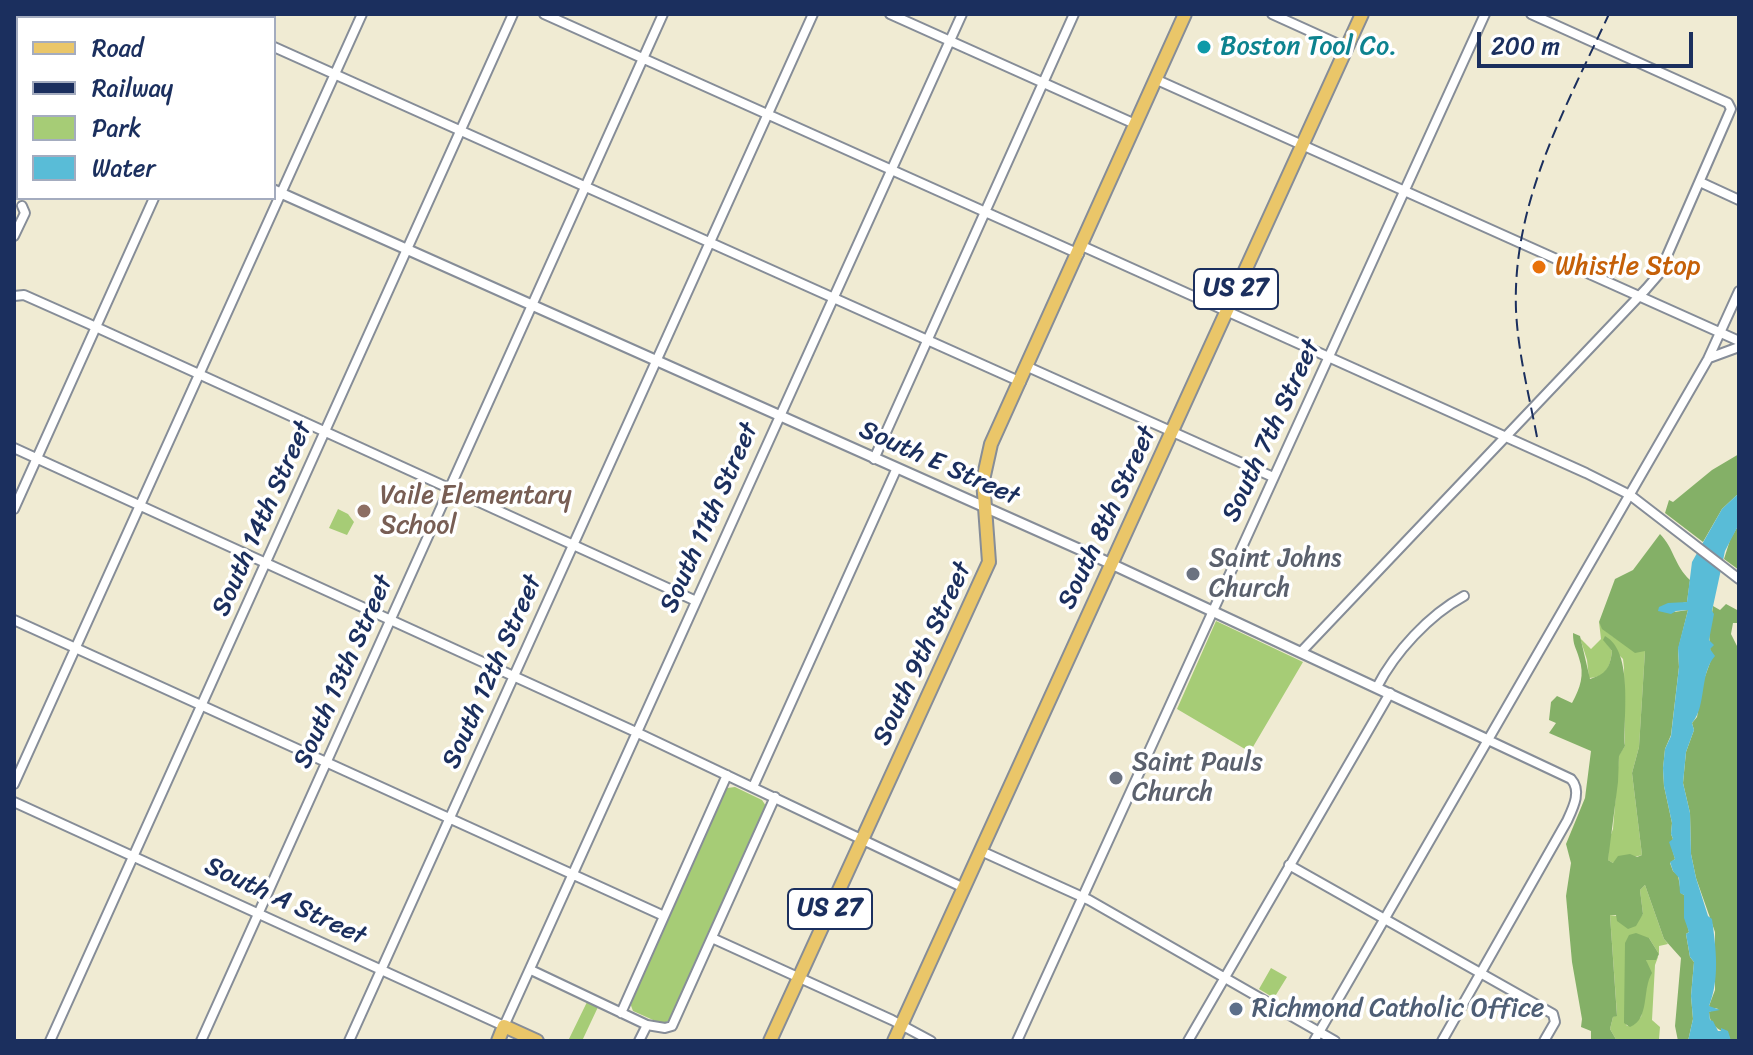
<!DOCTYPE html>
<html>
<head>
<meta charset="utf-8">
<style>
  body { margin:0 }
  #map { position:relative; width:1753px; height:1055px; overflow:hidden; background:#f0ebd3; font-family:Sriracha,sans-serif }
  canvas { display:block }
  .frame { position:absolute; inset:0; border:16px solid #1b2f5e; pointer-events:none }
  .legend { position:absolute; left:16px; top:16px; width:260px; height:184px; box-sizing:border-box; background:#fff; border:2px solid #a4acbf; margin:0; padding:10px 14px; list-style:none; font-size:24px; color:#1b2f5e }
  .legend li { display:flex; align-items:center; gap:16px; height:40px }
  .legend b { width:40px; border:2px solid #a4acbf }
  .scale { position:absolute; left:1477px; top:32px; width:216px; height:36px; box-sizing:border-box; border:4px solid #1b2f5e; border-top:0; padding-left:10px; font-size:24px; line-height:28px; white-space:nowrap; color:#1b2f5e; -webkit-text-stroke:6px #fff; paint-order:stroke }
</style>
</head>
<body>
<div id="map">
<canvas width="1753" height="1055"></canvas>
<div class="frame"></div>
<ul class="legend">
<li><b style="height:10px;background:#eac669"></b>Road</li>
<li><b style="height:10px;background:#1b2f5e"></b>Railway</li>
<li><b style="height:22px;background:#a6cc76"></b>Park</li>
<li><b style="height:22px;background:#59bcd7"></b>Water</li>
</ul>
<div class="scale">200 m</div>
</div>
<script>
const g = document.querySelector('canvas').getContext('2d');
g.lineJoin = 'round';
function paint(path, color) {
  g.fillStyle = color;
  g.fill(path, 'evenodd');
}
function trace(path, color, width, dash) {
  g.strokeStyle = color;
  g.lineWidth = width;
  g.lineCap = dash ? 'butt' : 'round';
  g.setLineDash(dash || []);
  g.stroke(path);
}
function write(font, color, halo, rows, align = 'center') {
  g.font = font + ' Sriracha,sans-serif';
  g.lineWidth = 7;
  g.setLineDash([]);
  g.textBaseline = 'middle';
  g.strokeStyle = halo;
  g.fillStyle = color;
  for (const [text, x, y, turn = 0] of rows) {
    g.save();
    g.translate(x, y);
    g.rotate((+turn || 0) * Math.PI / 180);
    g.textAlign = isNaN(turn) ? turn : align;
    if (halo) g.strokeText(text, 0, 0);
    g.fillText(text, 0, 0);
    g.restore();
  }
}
paint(new Path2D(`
  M338,509l10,5 6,8 -7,13 -18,-7z
  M1216,621l87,41 -53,90 -73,-43z
  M1599,622c8,15 31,24 46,29l-6,96 -7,26 10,82 -29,8 -5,-3 1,-20 4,-11 6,-74 6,-9 -1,-78 -1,-9 -19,-19 8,11c-2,17 -6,26 -23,27l-2,-18 -7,-22 11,11 10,-10z
  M735,787l27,13 4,6 -96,214 -8,4 -29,-13 -3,-8 97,-215z
  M1645,885l19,54 4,5 -9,2v8l-10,-16 -25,81 3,7 14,-9 7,-38 -2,-19 12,-3 -3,8 -3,55 8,7 -1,12 -42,2 -7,-12 3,-12 4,-2 -7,-100 29,4 4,-5 -3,-24z
  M1271,968l16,9 -13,21 -15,-9z
  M587,1002l11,5 -16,34h-14z`), '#a6cc76');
paint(new Path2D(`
  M1739,454v39l-17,16 -19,33 -38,-29 4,-13 4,2 39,-32z
  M1739,524v46l-15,-11 6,-19z
  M1660,534c14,14 14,31 30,46l-3,22 -9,2 -11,9 21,-3 -10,40 1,17 -8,68 -6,14 -2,20 1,17 8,37 -1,11 2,5 -2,6 4,14 -5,4 3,8 5,4 3,18 3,2 1,21 4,16 -3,2 4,23 4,5 -3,34 2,23 -5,22h-10l-3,-15 6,-68 -17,-19 -19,-54 -5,5 3,24 -7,12 -8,3 -11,-8 -1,-6h-6l7,101 -4,1 -3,12 7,12h-26v-10l-10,-4 1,-8 -10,-57 -6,-66 5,-33 -5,-19 19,-46 6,-47 -42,-18 7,-10 -7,-3 2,-18 6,-6 15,7c8,-15 13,-28 7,-45 -3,-11 -6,-12 -6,-25l7,3 10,43c16,-5 20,-11 22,-28l-9,-11 2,-4c29,16 18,80 20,110l-6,10 -1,26 -10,78 5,3 5,-7 12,-2 7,3 5,-2 -10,-82 7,-26 6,-96 -10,2 -33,-24 -3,-7 16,-43 18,-9z
  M1726,604l13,7v12h-6l-2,11 8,16v391h-8l-3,-7c-10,-4 -19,-10 -19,-22l9,-4 -7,1 -2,-3 6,-16v-58l-19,-54 -5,-24 -1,-41 -7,-30 3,-31 8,-22 -2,-7 5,-6 6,-35 8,-22 -2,-26 4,-28 7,4z
  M1636,933l13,5 10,16 -3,6h-10l6,13c-10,16 -2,46 -22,54l-6,-4v-4l1,-76 4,-8z`), '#84b067');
paint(new Path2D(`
  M1739,493v31l-14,27 -13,60 2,3 -5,26 5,5 -4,4 5,7c-16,18 -8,50 -23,67l2,7 -8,22 -3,31 7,30 1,41 5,24 12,38 4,3c4,30 8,59 -3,87l11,4 -11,2 1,8 3,1 5,10h3v-3l7,3 3,10h-43l5,-22 -2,-23 3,-34 -4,-5 -4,-23 3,-2 -5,-14v-23l-4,-2 -1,-15 -6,-7 -3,-9 5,-3 -6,-17 4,-3 -2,-5 1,-11 -8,-37 -1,-18 2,-19 6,-13 8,-69 -1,-19 10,-38 -12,1 -5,3 -13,-3 1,-4 9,-4 19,-1 5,-40 30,-53z`), '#59bcd7');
const minor = new Path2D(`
  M544,14l535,240
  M890,14l245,110
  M1272,14l75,34
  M109,18l2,-4
  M235,18l2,-4
  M274,47l747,335
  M1155,79l584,262
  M1700,182l39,18
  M14,236l11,-23 -3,-7
  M1082,246l504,227 44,22 109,84
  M14,296l10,-1 63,28 609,278
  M1709,358l30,-11
  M1028,367l245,110
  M14,448l624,285 326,155
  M874,459l200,-445
  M14,509l140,-311
  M14,620l650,296
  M1301,652l345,-363 13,-15 69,-158 3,-7 -3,-6 -197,-89
  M1377,687c18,-35 52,-72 87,-91
  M14,784l348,-770
  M753,787l143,-317
  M14,802l490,224 458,-1012
  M981,851l108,49 246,141
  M1289,865l264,149 2,8 -11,19
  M712,938l180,82 39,21
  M531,970l116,55 18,3 7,-2 103,-229
  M621,1013l106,-238
  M50,1041l463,-1027
  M201,1041l462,-1027
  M349,1041l464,-1027
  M639,1041l8,-16
  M1017,1041l468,-1027
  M1188,1041l202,-348
  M1314,1041l394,-682 31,-68
  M1442,1041l125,-220c6,-13 15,-30 4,-42l-83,-39`);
const tertiary = new Path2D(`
  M14,73l4,1
  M274,190l816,364 398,186`);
const primary = new Path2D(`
  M498,1041l6,-15 33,15`);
const trunk = new Path2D(`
  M770,1041l219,-479 -6,-82 8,-36 194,-430
  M894,1041l468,-1027`);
trace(minor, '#868d98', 12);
trace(tertiary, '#868d98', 13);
trace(primary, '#868d98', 16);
trace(trunk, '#868d98', 16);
trace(minor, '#fff', 8);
trace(tertiary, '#fff', 9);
trace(primary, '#eac669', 12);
trace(trunk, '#eac669', 12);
trace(new Path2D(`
  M1537,437c-8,-42 -19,-84 -21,-127 -4,-107 49,-201 93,-296`), '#1b2f5e', 2, [12, 6]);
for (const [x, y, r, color] of [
  [1204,47,8,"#0f9aa8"],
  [1539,267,8,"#e8710a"],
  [364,511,8,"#8d6e63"],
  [1193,574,8,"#6b7280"],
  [1116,778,8,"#6b7280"],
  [1236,1009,8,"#5c6f8a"]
]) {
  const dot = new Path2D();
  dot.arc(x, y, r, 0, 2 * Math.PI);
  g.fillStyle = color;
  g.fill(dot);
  trace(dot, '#fff', 3);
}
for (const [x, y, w] of [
  [1236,289,84],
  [830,909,84]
]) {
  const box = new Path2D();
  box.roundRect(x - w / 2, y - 20, w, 40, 6);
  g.fillStyle = '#fff';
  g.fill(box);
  trace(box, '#1b2f5e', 2);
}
write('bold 24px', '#1b2f5e', null, [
  ["US 27",1236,289],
  ["US 27",830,909]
]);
write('26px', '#0d838f', '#fff', [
  ["Boston Tool Co.",1220,47]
], 'left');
write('26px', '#c56008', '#fff', [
  ["Whistle Stop",1555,267]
], 'left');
write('26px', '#1b2f5e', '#fff', [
  ["South 7th Street",1272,431,-65],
  ["South E Street",939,464,24],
  ["South 11th Street",710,518,-66],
  ["South 8th Street",1108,518,-65],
  ["South 14th Street",263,519,-66],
  ["South 9th Street",923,654,-65],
  ["South 13th Street",344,672,-66],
  ["South 12th Street",493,672,-66],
  ["South A Street",285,902,25]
]);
write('26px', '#785e54', '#fff', [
  ["Vaile Elementary",380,496],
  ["School",380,526]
], 'left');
write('26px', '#5b616d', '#fff', [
  ["Saint Johns",1209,559],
  ["Church",1209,589],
  ["Saint Pauls",1132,763],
  ["Church",1132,793]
], 'left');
write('26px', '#4e5e75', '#fff', [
  ["Richmond Catholic Office",1252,1009]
], 'left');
</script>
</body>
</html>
